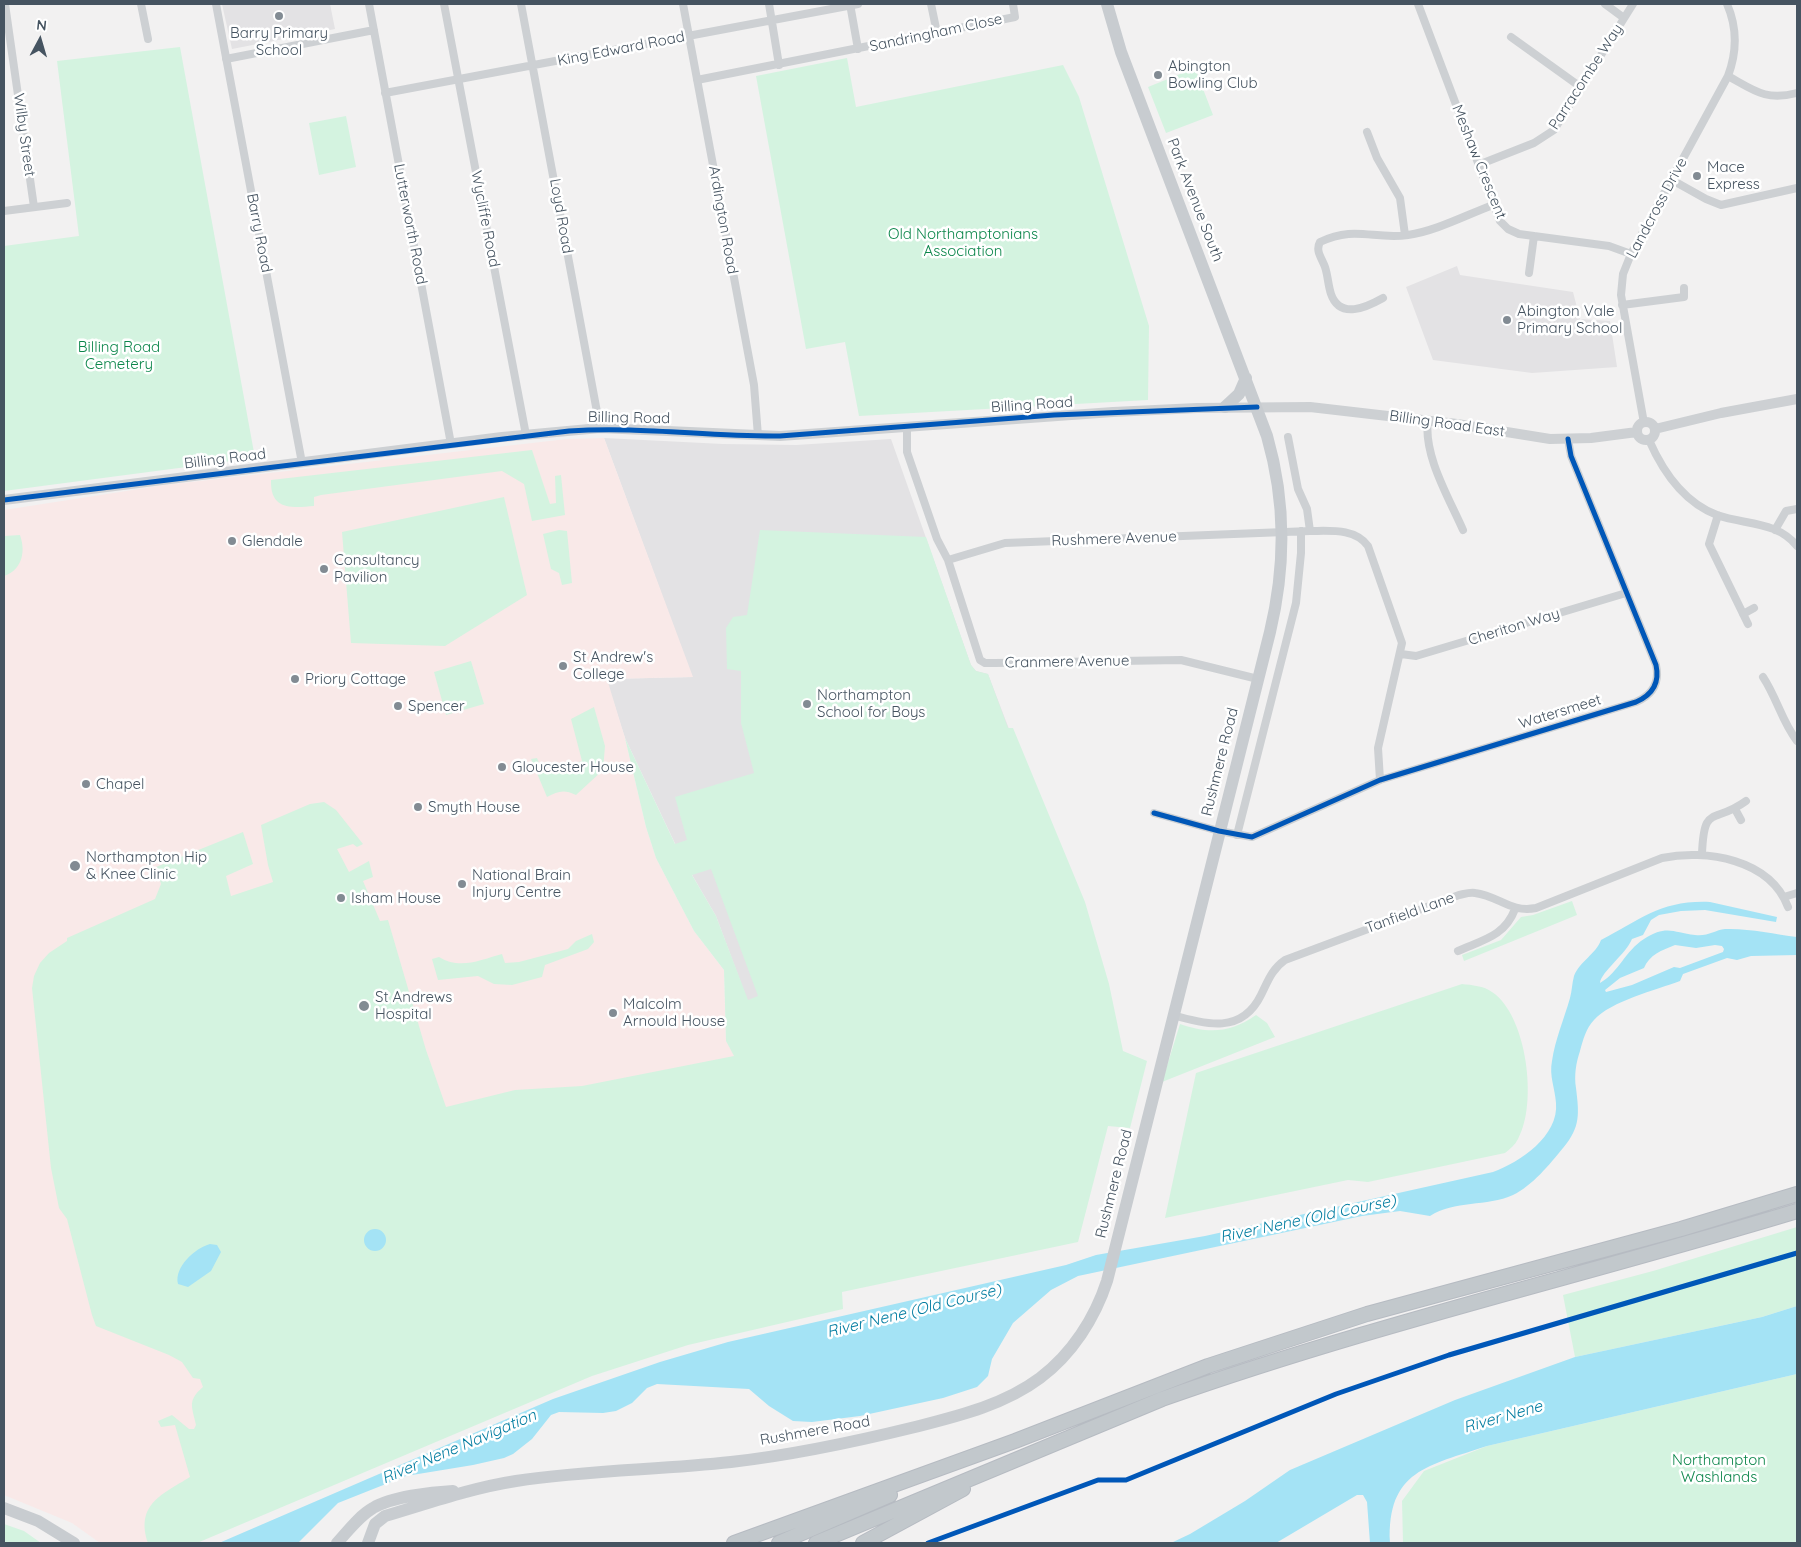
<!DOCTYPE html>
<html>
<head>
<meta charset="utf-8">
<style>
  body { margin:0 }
  #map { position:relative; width:1801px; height:1547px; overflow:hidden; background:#f2f1f1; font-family:Quicksand,sans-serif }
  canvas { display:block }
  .frame { position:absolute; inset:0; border:5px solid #465461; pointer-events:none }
  .north { position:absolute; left:15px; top:15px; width:50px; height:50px; -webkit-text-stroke:4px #fff; paint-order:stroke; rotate:6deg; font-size:14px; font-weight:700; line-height:20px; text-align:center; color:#465461 }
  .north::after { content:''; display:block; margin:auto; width:18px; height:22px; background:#465461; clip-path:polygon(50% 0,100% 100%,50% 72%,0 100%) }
</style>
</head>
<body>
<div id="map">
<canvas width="1801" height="1547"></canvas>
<div class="frame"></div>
<div class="north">N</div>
</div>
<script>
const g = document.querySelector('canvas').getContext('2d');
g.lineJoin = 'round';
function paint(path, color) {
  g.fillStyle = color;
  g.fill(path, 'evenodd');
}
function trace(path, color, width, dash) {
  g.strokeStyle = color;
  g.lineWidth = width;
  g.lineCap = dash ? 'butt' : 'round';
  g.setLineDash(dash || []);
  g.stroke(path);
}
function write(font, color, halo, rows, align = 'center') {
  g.font = font + ' Quicksand,sans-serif';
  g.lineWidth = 5;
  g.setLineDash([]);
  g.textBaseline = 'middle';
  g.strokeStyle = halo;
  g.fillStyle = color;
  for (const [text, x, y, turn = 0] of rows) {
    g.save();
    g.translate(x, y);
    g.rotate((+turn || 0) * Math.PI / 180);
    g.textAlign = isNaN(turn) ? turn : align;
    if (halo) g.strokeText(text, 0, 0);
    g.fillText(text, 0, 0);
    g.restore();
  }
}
paint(new Path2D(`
  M222,4h108l5,25 -103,20z
  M1457,266l3,9 113,17 7,27 30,2 7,46 -85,6 -99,-13 -27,-73z
  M604,438l119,6 73,1 95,-6 80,226 5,6 12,3 21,55 -255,289 -38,-102 -36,-62 -55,-116 -19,-59 86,-2z`), '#e3e2e4');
paint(new Path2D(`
  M604,438l89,239 -86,2 18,59 21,89 10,31 38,73 30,39 2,71 18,30 -573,472h-71l-28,-20 -68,-28v-985l161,-25 402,-46z`), '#f9e9e8');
paint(new Path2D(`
  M180,47l75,411 -251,33v-245l75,-10 -22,-175z
  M847,58l9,49 207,-42 16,32 70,229 -1,74 -289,16 -14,-74 -39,7 -50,-273z
  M1195,68l18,47 -47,18 -18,-46z
  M346,116l10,51 -37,8 -10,-52z
  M532,450l18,54 6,-1 -1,-27 6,-1 4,40 -33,6 -8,-37 -22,-13 -181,24 -7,2v9c-23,2 -44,4 -43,-26z
  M504,497l23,98 -82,51 -94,-3 -9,-111z
  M559,530l8,1 5,52 -10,2 -3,-12 -8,-4 -8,-35z
  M760,530l166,7 45,128 5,6 12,3 20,54h5l72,174 24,82 14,67 24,10 -17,67 -22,-2 -30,116 -236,50 1,17 -155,36 -96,31 -395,167h-49c-13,-39 15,-49 42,-66l-15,-52 -14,2 -3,-6 14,-6 17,14h5l2,-4c-4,-19 -9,-24 7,-38l-3,-8 -7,-1 -11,-16 -13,-7 -73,-29 -4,-11 -25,-96 -8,-11 -8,-40 -19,-180 2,-12 6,-13 9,-10 18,-12v-3l88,-39 6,-15 -5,-17 87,-35 10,32 -27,12 5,20 42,-14 -5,-17 -7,-40 49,-21 14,-2 12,8 27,34 -6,3 -4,-3 -16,5 12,23 20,-11 4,16 -10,4 17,40 8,-1 38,130 20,57 69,-17 67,-4 152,-30 -8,-15 -2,-71 -30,-39 -38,-73 -10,-31 -21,-89 50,106 12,-4 -12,-43 79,-24 -13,-50v-52l-14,-2 -1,-41 7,-11 14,-2zM711,869l47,127 -10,4 -32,-84 -24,-41z
  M20,535c6,17 2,35 -16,41v-40z
  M471,661l13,43 -38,11 -12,-43z
  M594,707l11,39 -2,24 -27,25c-12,-6 -18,-4 -29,2l-16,-38 6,-1 6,15 39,-12 -11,-42z
  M1572,901l5,14 -113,46 -2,-6 39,-15 20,-23 12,-2z
  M592,934l2,8 -6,7 -43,16 -3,12 -30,8 -18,-1 -16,-8 -40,4 -6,-21 7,-2c21,13 41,3 63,-3l3,9 14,-1 49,-13 8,-8z
  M1462,984c10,1 22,2 30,8 35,23 46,112 26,147 -3,6 -8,10 -13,14l-137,29 -20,-2 -183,38 31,-145z
  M1256,1015l11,8 8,14 -113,45 18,-58c29,10 50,9 76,-9z
  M1797,1227v79l-35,11 -187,40 -12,-62 90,-24z
  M1797,1374v169h-394l-1,-42 22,-30 63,-25z
  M4,1524l20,7 17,12h-37z`), '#d4f3e0');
paint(new Path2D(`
  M1710,902l67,15 -1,5 -71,-12 -24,1 -22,4 -8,5 -8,15 -11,4c-6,15 -31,33 -32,44 19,-11 25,-32 44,-44 23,-15 30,-6 51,-4 12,2 20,-5 30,-6 23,-1 49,5 72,8v18l-46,1 -14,4 -10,-2 -44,16 -3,7c-24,9 -69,20 -86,39 -8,8 -11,20 -14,31 -4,12 -6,24 -4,37 3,25 5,39 -13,60 -13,16 -31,38 -50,47 -26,12 -59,5 -83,21l-30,-5 -38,5 -284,60 -27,14 -38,33 -21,36 -4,17 -11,11 -34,11 -83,18 -48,6 -19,-1 -24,-15 -20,-17 -92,-5 -10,4 -15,15 -16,8 -13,2 -44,-1 -8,3 -19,24 -19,15 -9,4 -31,7 -67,11 -68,27 -40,40h-79l334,-144 107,-37 68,-20 338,-77 30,-10 109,-19 288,-64c27,-10 66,-36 63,-69 -1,-15 -7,-27 -4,-42 3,-21 12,-42 18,-63 2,-7 2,-15 4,-22 6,-15 22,-22 27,-36 41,-21 60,-40 109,-38zM1675,945l21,3 19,-3 7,1 2,3 -1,3 -43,16 -6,-1 -42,18 -26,7 -1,-2 15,-12 24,-10c5,-13 18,-18 31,-23z
  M364 1240a11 11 0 1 1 22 0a11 11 0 1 1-22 0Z
  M210,1244l7,1 4,7 -10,19 -23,16 -10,-3c-4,-17 17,-36 32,-40z
  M1797,1306v68l-310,72c-59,20 -100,24 -97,97h-20l-3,-41 -4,-7h-6l-81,48h-105l19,-9 55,-33 45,-31 165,-70 120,-43 187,-40z`), '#a4e3f5');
const trunk = new Path2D(`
  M734,1543l281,-102 193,-75 159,-52 314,-85 116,-35
  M779,1543l111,-48
  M816,1543l346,-144c208,-74 424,-124 635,-188
  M863,1543l100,-54`);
trace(trunk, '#b6bbc2', 16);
trace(new Path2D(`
  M5,4l29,203
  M141,4l7,35
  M216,4l86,459
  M369,4l82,440
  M444,4l82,431
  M521,4l79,424
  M683,4l71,381 4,51
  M769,4l10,61
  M850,4l8,45
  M931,4l6,29
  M1418,4l82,217 8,8 11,5 90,12 22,8
  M1605,4l19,14
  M1511,37l71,51
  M226,59l148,-29
  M1728,76c27,15 38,25 69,17
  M697,80l318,-63 -2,-13
  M385,93l473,-89
  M1367,132l10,26 23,40 5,37
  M1478,165l56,-22 20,-13 79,-126
  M1672,180l34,19 15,6 76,-17
  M4,211l63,-8
  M1529,273l5,-37
  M1383,298c-16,9 -43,22 -52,-4 -3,-9 -3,-18 -6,-27 -3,-9 -10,-16 -5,-25 35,-17 54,-2 88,-7 28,-4 58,-20 85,-30
  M1622,305l62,-8v-9
  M1428,420c-5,35 21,78 35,110
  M1644,423l-23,-128 2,-21 8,-20 97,-178c9,-24 9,-49 -1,-72
  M907,426v26l30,87 11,21 32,100 5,3h10l186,-3 77,19
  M1288,437l10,52 9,20 3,22
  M1649,440c14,32 34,62 68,75 28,10 60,6 80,31
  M1718,515l-9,29 39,80
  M1775,530l11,-19 11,-2
  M948,560l57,-17 305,-12c20,0 45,-3 58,15l34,97 -24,105 2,32
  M1743,614l11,-6
  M1401,654l15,2 210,-63
  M1763,677c14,21 19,45 34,64
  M1735,809l6,11
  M1154,813l65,18 33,6 128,-57 256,-78c16,-7 24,-19 20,-37l-85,-209 -3,-17
  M1237,835l59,-232 5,-50v-22
  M1702,854c2,-51 11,-29 44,-53
  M1784,897l13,-4
  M1458,951c25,-11 47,-15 57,-42
  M1173,1015c33,10 69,19 88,-20 7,-14 11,-26 24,-35l174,-65c5,-1 11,-3 16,-2 24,3 35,20 61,15l126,-50c44,-9 108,1 126,49`), '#cdd0d3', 8);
trace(new Path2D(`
  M1637 431a9 9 0 1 1 18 0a9 9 0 1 1-18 0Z
  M1655,429l66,-16 76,-14
  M4,500l498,-63 98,-9 180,8 333,-24 84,-4 113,-1 147,17 93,15 41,-1 46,-6`), '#cdd0d3', 10);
trace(new Path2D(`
  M1225,407l14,-13 7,-16
  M4,1508l34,13 36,22
  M337,1543c11,-12 22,-27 36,-35 18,-11 58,-16 80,-17
  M368,1543l7,-19 10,-8c44,-13 86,-28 131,-35 71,-11 143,-11 215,-19 62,-7 123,-20 184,-35 43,-11 89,-22 125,-49 32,-24 55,-60 67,-97l163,-649c16,-67 16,-130 -3,-196l-146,-384 -14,-48`), '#c8ccd0', 12);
trace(trunk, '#c2c8cc', 14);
trace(new Path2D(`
  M4,500l565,-69c71,-5 140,6 211,5l274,-21 203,-8
  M1154,813l65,18 33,6 128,-57 256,-78c16,-7 24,-19 20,-37l-85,-209 -3,-17
  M928,1543l170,-63h28l210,-86 113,-39 348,-102`), '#0057b8', 5);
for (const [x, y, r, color] of [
  [279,16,5,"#828b93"],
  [1158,75,5,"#828b93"],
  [1697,176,5,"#828b93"],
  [1507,320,5,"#828b93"],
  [232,541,5,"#828b93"],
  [324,569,5,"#828b93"],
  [563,666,5,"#828b93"],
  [295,679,5,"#828b93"],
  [807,704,5,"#828b93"],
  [398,706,5,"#828b93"],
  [502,767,5,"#828b93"],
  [86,784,5,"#828b93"],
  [418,807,5,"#828b93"],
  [75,866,6,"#828b93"],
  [462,884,5,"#828b93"],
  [341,898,5,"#828b93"],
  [364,1006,6,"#828b93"],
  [613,1013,5,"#828b93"]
]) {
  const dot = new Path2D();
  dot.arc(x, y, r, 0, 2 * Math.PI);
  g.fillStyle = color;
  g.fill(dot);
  trace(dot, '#fff', 2);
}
write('15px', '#465461', '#fff', [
  ["Barry Primary",279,33,"center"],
  ["School",279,50,"center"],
  ["Abington",1168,66],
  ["Bowling Club",1168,83],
  ["Mace",1707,167],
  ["Express",1707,184],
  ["Abington Vale",1517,311],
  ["Primary School",1517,328],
  ["Glendale",242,541],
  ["Consultancy",334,560],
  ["Pavilion",334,577],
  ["St Andrew's",573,657],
  ["College",573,674],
  ["Priory Cottage",305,679],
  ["Northampton",817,695],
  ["School for Boys",817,712],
  ["Spencer",408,706],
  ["Gloucester House",512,767],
  ["Chapel",96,784],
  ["Smyth House",428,807],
  ["Northampton Hip",86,857],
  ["& Knee Clinic",86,874],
  ["National Brain",472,875],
  ["Injury Centre",472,892],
  ["Isham House",351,898],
  ["St Andrews",375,997],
  ["Hospital",375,1014],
  ["Malcolm",623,1004],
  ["Arnould House",623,1021]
], 'left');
write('15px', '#465461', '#fff', [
  ["Sandringham Close",936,33,-12],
  ["King Edward Road",621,49,-11],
  ["Parracombe Way",1586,77,-57],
  ["Wilby Street",24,135,82],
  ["Meshaw Crescent",1479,162,68],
  ["Park Avenue South",1195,200,69],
  ["Landcross Drive",1657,208,-62],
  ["Loyd Road",561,216,80],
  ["Wycliffe Road",485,219,79],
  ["Ardington Road",723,220,80],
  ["Lutterworth Road",410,224,79],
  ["Barry Road",259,233,79],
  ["Billing Road",1032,405,-4],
  ["Billing Road",629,418,1],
  ["Billing Road East",1447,424,8],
  ["Billing Road",225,459,-7],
  ["Rushmere Avenue",1114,539,-2],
  ["Cheriton Way",1514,627,-17],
  ["Cranmere Avenue",1067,662,-1],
  ["Watersmeet",1560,712,-17],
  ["Rushmere Road",1220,762,-76],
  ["Tanfield Lane",1410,913,-20],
  ["Rushmere Road",1114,1184,-76],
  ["Rushmere Road",815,1431,-10]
]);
write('15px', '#0c864b', '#fff', [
  ["Old Northamptonians",963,234],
  ["Association",963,251],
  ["Billing Road",119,347],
  ["Cemetery",119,364],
  ["Northampton",1719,1460],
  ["Washlands",1719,1477]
]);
write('italic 16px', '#037da1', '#fff', [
  ["River Nene (Old Course)",1308,1219,-12],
  ["River Nene (Old Course)",914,1311,-14],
  ["River Nene",1503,1417,-16],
  ["River Nene Navigation",459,1447,-23]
]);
</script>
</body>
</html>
